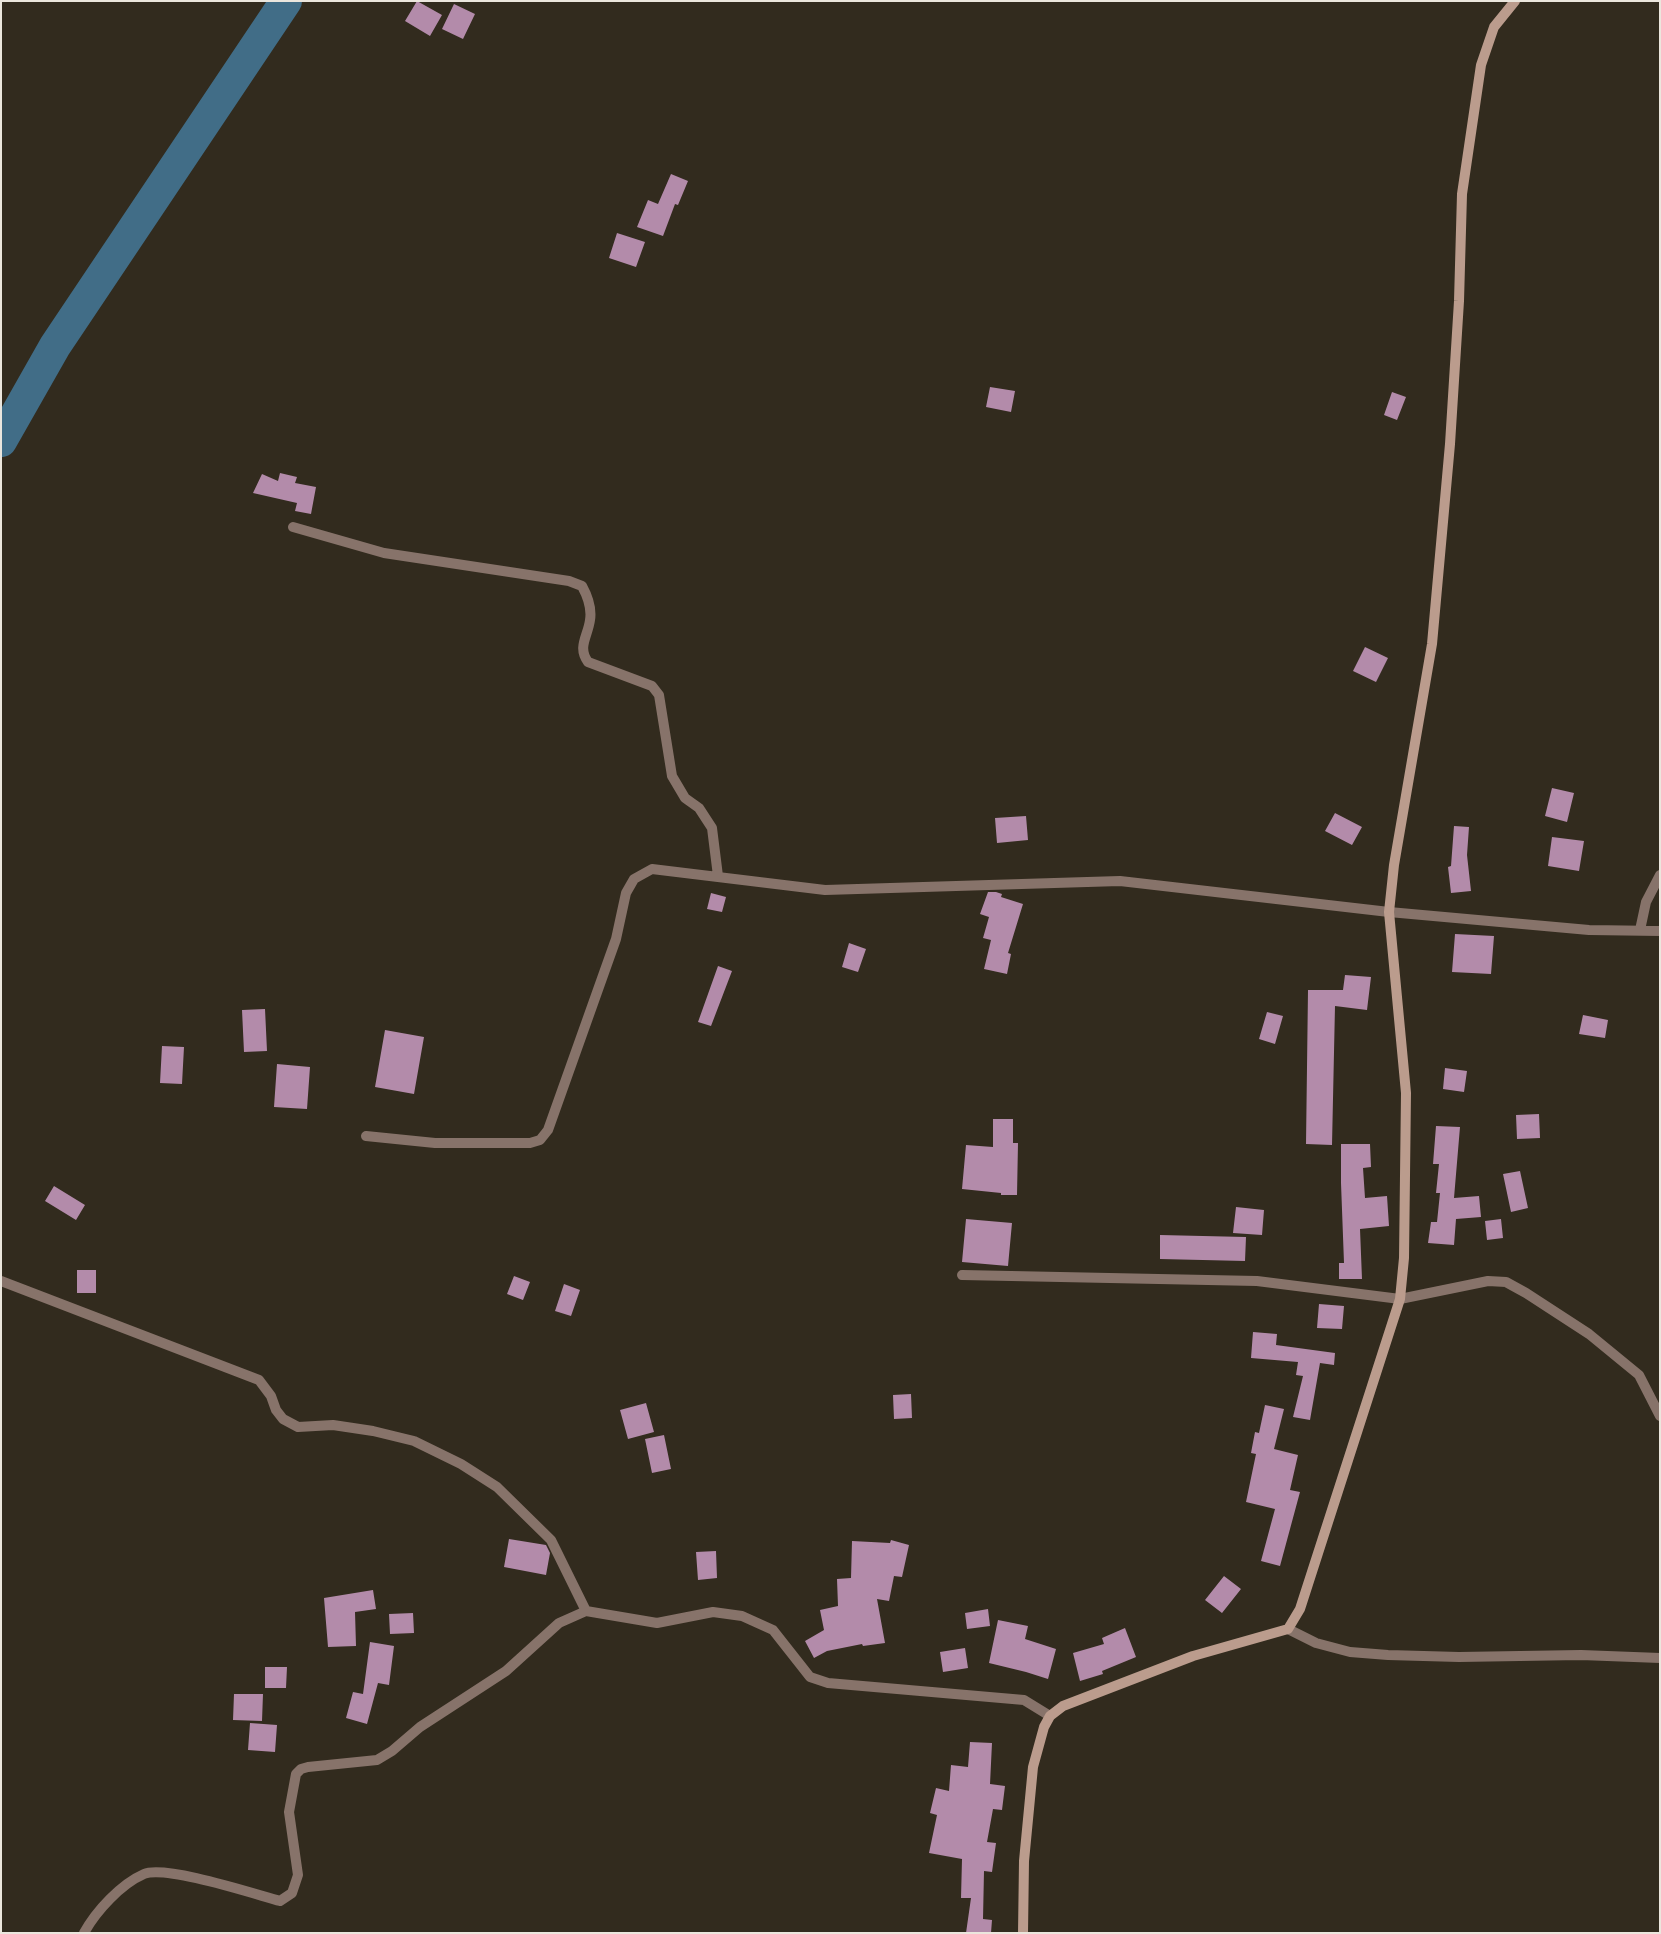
<!DOCTYPE html>
<html>
<head>
<meta charset="utf-8">
<style>
  body { margin:0 }
  #map { position:relative; width:1661px; height:1934px; overflow:hidden; background:#322b1e; font-family:Arial,sans-serif }
  canvas { display:block }
  .frame { position:absolute; inset:0; border:2px solid #ebe6dd; pointer-events:none }
</style>
</head>
<body>
<div id="map">
<canvas width="1661" height="1934"></canvas>
<div class="frame"></div>
</div>
<script>
const g = document.querySelector('canvas').getContext('2d');
g.lineJoin = 'round';
function trace(path, color, width, dash) {
  g.strokeStyle = color;
  g.lineWidth = width;
  g.lineCap = dash ? 'butt' : 'round';
  g.setLineDash(dash || []);
  g.stroke(path);
}
function paint(path, color) {
  g.fillStyle = color;
  g.fill(path, 'evenodd');
}
trace(new Path2D(`
  M1,441l54,-95 231,-345`), '#416d87', 32);
paint(new Path2D(`
  M417,1l25,14 -12,21 -25,-15z
  M454,4l21,10 -12,25 -21,-10z
  M671,174l17,7 -10,24 -3,-1 -12,32 -26,-9 11,-27 10,4z
  M617,233l28,9 -9,25 -27,-9z
  M990,387l25,4 -4,21 -25,-5z
  M1392,392l14,5 -9,23 -13,-5z
  M280,473l17,4 -2,6 21,4 -5,27 -16,-3 2,-8 -44,-10 9,-19 16,7z
  M1365,647l23,11 -12,24 -23,-11z
  M1552,788l22,5 -7,29 -22,-6z
  M1335,813l27,14 -10,18 -27,-14z
  M1026,816l2,24 -31,3 -2,-25z
  M1454,826l15,1 -2,28 4,36 -20,2 -3,-26 3,-1z
  M1552,837l32,4 -5,30 -31,-5z
  M988,892h8l6,2 -1,3 22,7 -15,49 3,1 -4,20 -23,-5 7,-29 -8,-2 6,-21 -9,-3z
  M711,893l15,4 -4,15 -15,-3z
  M1455,934l39,2 -3,38 -39,-2z
  M849,943l17,6 -8,23 -16,-5z
  M718,966l14,5 -21,55 -13,-4z
  M1345,975l26,2 -4,33 -32,-4 -3,139 -26,-1 2,-154h35z
  M265,1009l2,42 -23,1 -2,-42z
  M1267,1012l16,4 -8,28 -16,-5z
  M1583,1015l25,5 -3,18 -26,-4z
  M385,1030l39,7 -10,57 -39,-7z
  M162,1046l22,1 -2,37 -22,-1z
  M277,1064l33,3 -3,42 -33,-2z
  M1445,1068l22,3 -3,21 -21,-3z
  M1539,1114l1,24 -23,1 -1,-24z
  M993,1119h20v24h5l-1,52h-16v-2l-39,-4 4,-44 27,2z
  M1436,1126l24,1 -6,71 25,-2 2,21 -25,2 -2,26 -26,-2 3,-21h6l3,-29h-4l3,-29h-6z
  M1341,1144h29l1,23 -8,1 2,30 22,-2 2,30 -29,3 2,50h-23v-16h5l-3,-80z
  M1520,1171l8,37 -17,4 -8,-38z
  M54,1186l31,19 -9,15 -31,-19z
  M1236,1207l28,3 -2,25 -29,-2z
  M966,1219l46,4 -4,43 -46,-4z
  M1501,1219l2,19 -16,2 -2,-19z
  M1160,1235l86,2 -1,24 -85,-2z
  M77,1270h19v23h-19z
  M514,1276l16,6 -7,18 -16,-6z
  M564,1284l16,6 -9,26 -16,-5z
  M1319,1304l25,2 -2,23 -25,-1z
  M1253,1332l24,2 -1,11 59,8 -1,12 -14,-2 -10,57 -17,-3 10,-41 -7,-1 2,-13 -47,-4z
  M911,1394l1,24 -18,1 -1,-24z
  M646,1403l8,29 -26,7 -8,-29z
  M1265,1405l19,4 -10,40 24,6 -8,35 10,2 -20,74 -19,-5 14,-52 -29,-7 10,-48 -5,-1 4,-21 4,1z
  M664,1435l7,34 -19,4 -7,-34z
  M509,1539l37,6 4,8 -4,22 -42,-8z
  M891,1540l18,5 -7,32 -8,-1 -5,25 -12,-2 8,44 -22,3 -1,-2 -35,7 -13,7 -9,-17 19,-11 -4,-20 18,-4 -1,-27 14,-1 1,-37 38,2z
  M716,1551l1,27 -19,2 -2,-28z
  M1224,1576l17,13 -19,24 -17,-13z
  M373,1590l3,19 -21,3 1,34 -28,1 -4,-49z
  M988,1609l2,17 -23,3 -2,-16z
  M413,1613l1,20 -24,1 -1,-20z
  M998,1620l30,6 -3,13 31,10 -8,30 -22,-7 -37,-9z
  M1125,1628l11,29 -34,14 1,3 -23,7 -7,-28 31,-9 -2,-6z
  M370,1642l24,4 -5,39 -11,-2 -11,41 -21,-6 7,-26 10,2z
  M965,1648l3,20 -25,4 -3,-20z
  M265,1667h22l-1,21h-21z
  M234,1694h29l-1,27 -29,-1z
  M250,1723l27,2 -2,27 -27,-2z
  M970,1742l22,1 -2,41 15,2 -3,24 -9,-1 -6,33 9,1 -4,29 -8,-1 -1,48 9,1 -1,13h-25l5,-35h-10l1,-39 -33,-6 8,-38 -7,-2 6,-25 13,3 2,-26 17,2z`), '#b38baa');
trace(new Path2D(`
  M293,527l91,26 185,28 13,5c6,11 10,22 8,34 -2,16 -13,27 -2,42l64,24 7,9 13,81 13,22 14,10 13,20 6,48
  M1640,930l6,-28 14,-27
  M366,1136l69,7h95l10,-3 8,-10 68,-191 10,-46 8,-14 18,-10 173,21 295,-9 269,31 200,18 71,1
  M962,1275l295,6 143,18 88,-18 18,1 20,11 63,41 50,41 21,41
  M1,1281l258,99 12,16 5,14 7,9 15,8 35,-2 40,6 41,10 47,23 36,23 54,53 35,71
  M1288,1629l28,14 34,9 38,3 71,2 122,-2 79,3
  M84,1933c12,-22 37,-49 60,-59 22,-9 110,20 136,27l12,-8 6,-18 -9,-63 7,-38 5,-5 7,-2 69,-7 15,-9 28,-24 86,-56 53,-48 27,-12 71,12 56,-11 29,4 31,14 37,47 18,6 196,17 26,16`), '#87736a', 10);
trace(new Path2D(`
  M1023,1933l1,-72 9,-94 11,-40 6,-11 13,-10 130,-50 95,-27 12,-20 100,-310 4,-41 2,-165 -17,-181 5,-47 38,-221 18,-200 9,-143 3,-107 19,-129 13,-38 21,-26`), '#bb9c8d', 10);
</script>
</body>
</html>
